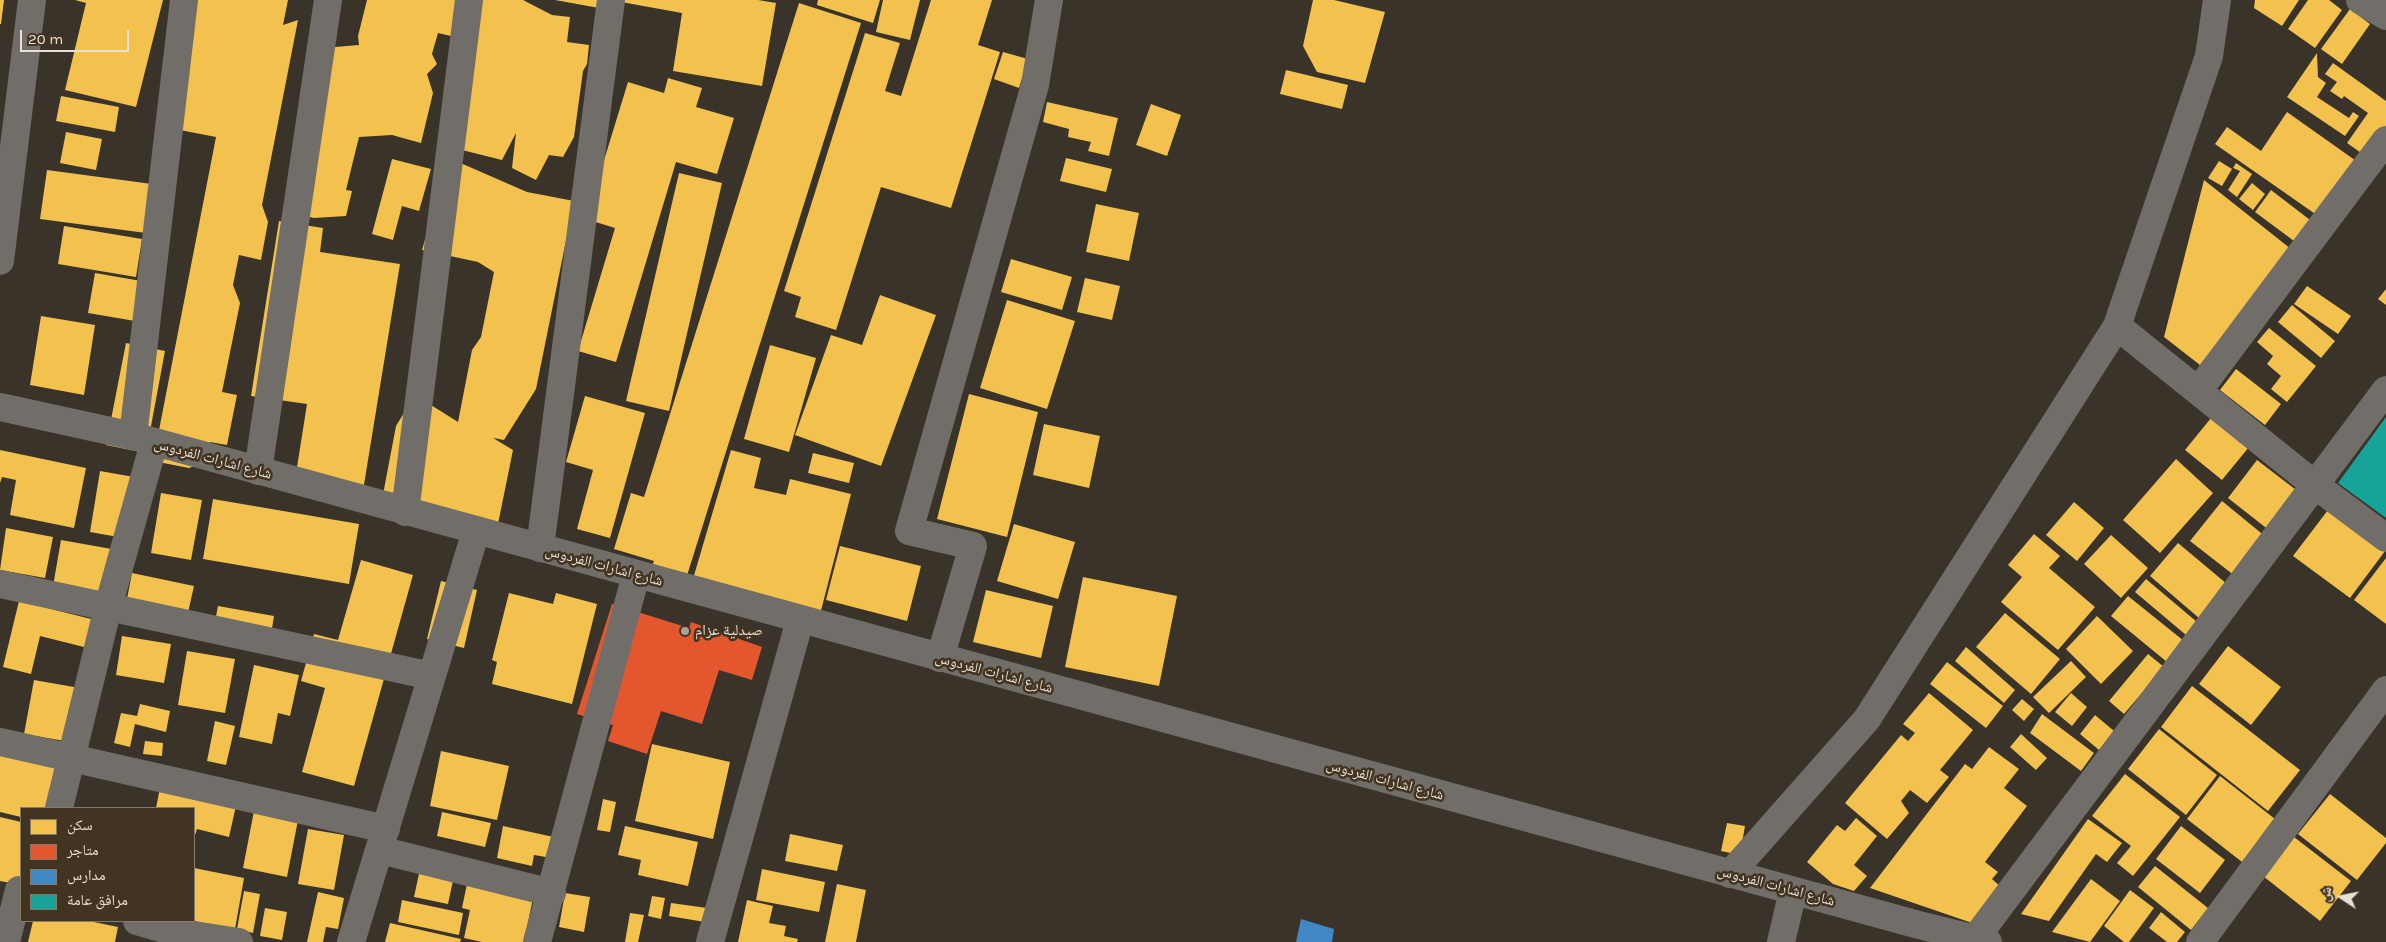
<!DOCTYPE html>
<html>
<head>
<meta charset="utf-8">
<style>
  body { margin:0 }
  #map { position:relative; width:2386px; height:942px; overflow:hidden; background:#3a3329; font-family:Karla,"Noto Naskh Arabic",sans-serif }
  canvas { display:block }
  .legend { position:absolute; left:20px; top:807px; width:175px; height:115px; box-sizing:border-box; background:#423421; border:1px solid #857969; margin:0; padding:6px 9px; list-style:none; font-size:15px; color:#e9e0d4 }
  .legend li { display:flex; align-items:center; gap:10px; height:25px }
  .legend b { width:25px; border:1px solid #857969 }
  .north { position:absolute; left:2316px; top:872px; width:50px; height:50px; -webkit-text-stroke:4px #423421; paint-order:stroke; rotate:281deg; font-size:14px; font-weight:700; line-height:20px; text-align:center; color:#e9e0d4 }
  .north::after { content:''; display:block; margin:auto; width:18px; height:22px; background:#e9e0d4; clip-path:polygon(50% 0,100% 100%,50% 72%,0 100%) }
  .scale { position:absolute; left:20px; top:30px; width:109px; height:22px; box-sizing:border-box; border:2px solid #e9e0d4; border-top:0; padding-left:6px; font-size:15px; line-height:18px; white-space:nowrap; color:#e9e0d4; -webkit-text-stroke:4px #423421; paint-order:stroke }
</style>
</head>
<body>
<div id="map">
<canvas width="2386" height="942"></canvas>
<ul class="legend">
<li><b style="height:14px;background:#f2c14e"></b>سكن</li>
<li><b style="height:14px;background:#e4572e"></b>متاجر</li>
<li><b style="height:14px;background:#3f88c5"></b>مدارس</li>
<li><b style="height:14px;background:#17a398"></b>مرافق عامة</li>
</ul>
<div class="north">ش</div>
<div class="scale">20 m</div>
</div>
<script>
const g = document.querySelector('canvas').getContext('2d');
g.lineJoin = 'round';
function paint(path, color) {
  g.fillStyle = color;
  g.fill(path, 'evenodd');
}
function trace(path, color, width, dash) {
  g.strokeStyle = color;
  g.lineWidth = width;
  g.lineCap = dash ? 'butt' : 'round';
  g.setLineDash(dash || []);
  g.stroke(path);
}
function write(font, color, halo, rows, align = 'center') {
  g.font = font + ' Karla,"Noto Naskh Arabic",sans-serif';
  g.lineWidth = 5;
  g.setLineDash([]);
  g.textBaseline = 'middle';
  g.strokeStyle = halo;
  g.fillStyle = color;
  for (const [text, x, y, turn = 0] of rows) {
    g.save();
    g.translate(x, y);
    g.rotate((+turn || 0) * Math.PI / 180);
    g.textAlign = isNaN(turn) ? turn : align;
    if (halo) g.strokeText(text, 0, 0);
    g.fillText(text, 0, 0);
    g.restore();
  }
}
paint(new Path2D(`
  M0,0h4l-3,24h-1z
  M75,0h88l-27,107 -71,-17 21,-87z
  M184,0h104l-5,25 15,-5 -36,185 6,17 -7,38 -22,-5 -6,30 7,18 -18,89 15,3 -10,50 -17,-3 -4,20 -17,6 -36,-7 63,-324 -57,-11z
  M367,0h92l-8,36 -13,-3 -6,21 5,10 -10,10 6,19 -12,50 -29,-8 -33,2 -13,53 6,1 -6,25 -32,2 -29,-7 38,-163 36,-3 -1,-9z
  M481,0h42l29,15 18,2 -3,25 22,3 -2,19 -4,7 -9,66 -11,20 -14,-2 -13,25 -24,-12 4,-35 -14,27 -44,-11z
  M555,0h46l-2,8z
  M610,0h148l18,3 -14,83 -89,-15 9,-58z
  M818,0h62l-7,23 -56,-18z
  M883,0h37l-10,40 -34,-8z
  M931,0h61l-14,45 22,7 -49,156 -70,-21 -45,143 -41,-13 6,-20 -17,-6 81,-258 35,10 -15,48 16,5z
  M1313,0h21l51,12 -20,71 -48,-11 -14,-26z
  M2255,0h44l-17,26 -28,-18z
  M2308,0h21l13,10 -27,38 -27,-19z
  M799,3l62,20 -177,562 -35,-11 5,-13 -40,-12 17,-56 13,4z
  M2350,9l20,15 -28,40 -21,-15z
  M1003,52l25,7 -9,29 -25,-9z
  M2317,53l1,24 8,6 -9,14 32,21 4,-6 6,4 -14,20 -58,-39z
  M2333,63l53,38v29l-19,27 -20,-14 21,-30 -24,-17 -2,3 -12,-8 7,-9 -12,-8z
  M1286,70l62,15 -6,24 -62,-15z
  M668,78l34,10 -6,19 38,11 -17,56 -41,-12 -60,200 -38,-11 37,-123 -29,-9 42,-137 36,11z
  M61,96l58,11 -4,25 -59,-11z
  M1047,102l71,16 -9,38 -21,-5 3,-9 -23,-5 1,-8 -26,-7z
  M1151,104l30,11 -14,41 -31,-11z
  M2287,112l72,51 -38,55 -106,-74 12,-17 34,24z
  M66,132l36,7 -6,31 -36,-7z
  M449,158l78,34 47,9 -38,188 -32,51 -11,-2 20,12 -15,74 -117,-19 15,-79 19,-31 43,27 14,-72 9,-13 13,-65 -16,-10 -56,-12z
  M1066,158l46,11 -6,23 -46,-11z
  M392,159l39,10 -12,42 -17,-5 -9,34 -21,-6z
  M2219,161l13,8 -10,17 -14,-8z
  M2236,163l16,11 -15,23 -9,-7 12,-19 -7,-3z
  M47,170l105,14 -6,49 -106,-14z
  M679,173l43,10 -53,228 -43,-10z
  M2204,180l87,69 -91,116 -36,-28z
  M2252,183l13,11 -12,16 -14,-11z
  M2271,190l43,33 -16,21 -43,-32z
  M1096,204l43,9 -10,48 -43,-9z
  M279,221l44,7 -3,24 80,12 -38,233 -68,-11 13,-82 -56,-8z
  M64,226l78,13 -6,38 -78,-13z
  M1011,259l61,18 -10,33 -61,-18z
  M95,273l52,9 -6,40 -53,-9z
  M1085,278l35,8 -8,34 -35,-8z
  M2307,286l44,30 -13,18 -44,-30z
  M2386,289v16l-8,-6z
  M880,295l56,20 -55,151 -86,-31 36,-100 31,10z
  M1007,300l68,21 -28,88 -67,-21z
  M2292,305l43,36 -14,17 -43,-36z
  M41,316l54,9 -11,70 -54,-10z
  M2269,328l47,38 -29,36 -16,-13 10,-13 -14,-12 6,-8 -16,-14z
  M126,343l39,8 -19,102 -40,-8z
  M770,345l46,13 -27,94 -45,-13z
  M2236,369l45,35 -16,21 -45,-35z
  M969,394l69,18 -31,125 -70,-18z
  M585,396l60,17 -35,125 -33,-9 16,-59 -27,-8z
  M2211,418l38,29 -27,33 -37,-30z
  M1044,424l56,12 -11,52 -56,-13z
  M0,450l86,18 -12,60 -64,-13 6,-35 -14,-3 -2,6z
  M731,450l30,8 -7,30 32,7 4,-16 61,15 -35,136 -126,-41z
  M813,453l41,10 -5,20 -41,-10z
  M2176,459l37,34 -53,60 -37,-33z
  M2257,460l43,33 -30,38 -42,-33z
  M100,471l34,6 -10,61 -34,-6z
  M161,493l41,7 -11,60 -40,-7z
  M213,499l146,25 -10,60 -146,-25z
  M2222,501l44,36 -31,39 -45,-35z
  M2074,502l30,26 -27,33 -31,-26z
  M2328,510l57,41 -35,47 -57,-42z
  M1014,524l61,18 -17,57 -61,-18z
  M6,528l47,9 -8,41 -45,-8z
  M2034,534l26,22 -11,12 46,39 -37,43 -57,-48 21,-25 -14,-12z
  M2111,535l37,33 -27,30 -37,-34z
  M61,540l62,11 -10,52 -61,-11z
  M2178,543l49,41 -28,34 -49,-42z
  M840,546l81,20 -14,55 -81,-21z
  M2386,558v66l-32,-24z
  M361,560l52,15 -59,211 -52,-14 23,-84 -24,-7 13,-47 24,6z
  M132,573l62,13 -7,31 -61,-13z
  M1083,577l94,19 -18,90 -94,-19z
  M2146,579l51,43 -11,13 -51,-43z
  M441,581l36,9 -13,58 -37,-9z
  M986,590l67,16 -12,52 -68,-16z
  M509,593l44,11 3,-11 41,11 -25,100 -80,-20 5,-22 -5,-2z
  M2128,596l56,45 -17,21 -56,-46z
  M19,601l76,19 -7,28 -48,-12 -9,38 -28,-7z
  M218,606l56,10 -5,31 -57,-10z
  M2005,613l55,46 -29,35 -55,-47z
  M2097,616l36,35 -32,33 -35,-35z
  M122,636l49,8 -7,39 -48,-8z
  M2228,646l53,41 -30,38 -52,-41z
  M1966,647l49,43 -11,13 -49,-42z
  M187,651l48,8 -10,54 -47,-8z
  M2148,654l16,13 -40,47 -15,-13z
  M2071,661l15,16 -37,36 -16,-16z
  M1947,662l56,44 -17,22 -56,-44z
  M254,665l45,10 -9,41 -12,-3 -6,31 -33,-7z
  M34,680l63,11 -9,54 -64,-11z
  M2192,686l108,84 -32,41 -107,-84z
  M1929,693l44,37 -33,40 9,7 -22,26 -17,-13 -9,11 8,12 -22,26 -42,-36 56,-68 7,6 7,-8 -12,-9z
  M2071,693l16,14 -15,19 -17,-14z
  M2022,699l12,10 -10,12 -12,-11z
  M140,704l30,7 -4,21 -31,-8 -5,23 -16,-4 7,-30 16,3z
  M2042,714l52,39 -13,18 -51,-38z
  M2095,715l19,16 -15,19 -19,-16z
  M215,721l20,5 -9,39 -19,-4z
  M2159,729l58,46 -31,40 -58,-46z
  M2021,734l26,24 -11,12 -26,-23z
  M145,741l18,2 -1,13 -19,-2z
  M652,744l78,18 -17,77 -78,-18z
  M1989,747l30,22 -15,19 23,18 -42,56 13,10 -6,7 10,9 -27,36 -105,-36 95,-124 7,5z
  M0,749l63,13 -10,46h-32v9l-21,-5z
  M441,751l68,15 -12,54 -67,-14z
  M2125,774l55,43 -47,59 -16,-13 14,-17 -39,-30z
  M2220,776l55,43 -33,43 -55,-43z
  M160,788l76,18 -7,31 -32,-8 -3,9v-30h-38z
  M2330,794l56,44v5l-29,37 -59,-46z
  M603,799l13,3 -6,30 -13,-2z
  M254,811l44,9 -11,57 -44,-9z
  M442,812l49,11 -6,24 -48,-11z
  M0,817l21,5v63l-21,-4z
  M1856,818l21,18 -23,29 13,11 -13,15 -21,-7 -26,-22 30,-37 8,6z
  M2088,819l34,24 -15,19 -11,-8 -47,67 -28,-7z
  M1727,823l18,3 -5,29 -19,-4z
  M503,826l60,13 -5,20 -24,-4 -2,11 -35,-8z
  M625,826l73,16 -10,44 -50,-11 3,-15 -23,-5z
  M2181,826l44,34 -25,33 -44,-34z
  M308,829l36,6 -10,55 -36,-6z
  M790,834l53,11 -6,26 -52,-10z
  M2294,837l57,44 -31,40 -57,-45z
  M2155,866l53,42 -17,22 -53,-43z
  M194,868l50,10 -9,51 -41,-8z
  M420,869l34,7 -6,28 -34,-7z
  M762,869l63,13 -6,30 -63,-12z
  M468,879l66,14 -10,49h-42l-18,-4 6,-28 -8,-2z
  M2091,879l29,22 -30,41 -38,-10z
  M837,884l29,6 -10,52h-31z
  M2130,890l24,18 -25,34h-5l-20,-16z
  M244,891l16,3 -7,39 -16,-4z
  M318,892l26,6 -6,31 -12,-2 -3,15h-16z
  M565,893l25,4 -6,35 -25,-5z
  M652,896l13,2 -4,21 -13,-3z
  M402,900l61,13 -4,22 -61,-13z
  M747,900l26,6 -4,17 17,3 -2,10 14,3 -1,3h-59z
  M671,903l36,5 -2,14 -36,-6z
  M265,908l22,4 -5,28 -22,-4z
  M2161,912l24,20 -8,10h-10l-18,-14z
  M630,913l14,2 -6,27h-13z
  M33,921h56l29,6 -3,15h-87z
  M390,923l71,16 -1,3h-75z`), '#f2c14e');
paint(new Path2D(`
  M612,604l77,24 2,-6 71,25 -10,33 -33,-10 -17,54 -41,-13 -14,43 -39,-13 5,-16 -36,-11z`), '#e4572e');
paint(new Path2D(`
  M1301,919l33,10 -2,13h-36z`), '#3f88c5');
paint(new Path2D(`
  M2386,417v101l-48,-35z`), '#17a398');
trace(new Path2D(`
  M2360,0l26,16
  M0,261l32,-261
  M2117,326l198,159 71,53
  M2198,391l188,-251
  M0,407l133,29 1786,489 69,17
  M133,436l51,-436
  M258,471l70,-471
  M405,512l64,-512
  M540,548l71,-548
  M0,584l432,92
  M940,658l33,-112 -64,-15 126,-446 14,-85
  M0,742l386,87
  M59,808l49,-201 46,-164
  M380,850l172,43
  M1730,874l137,-155 250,-393 92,-270 8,-56
  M137,921l37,11 65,10
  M1975,939l411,-549
  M6,942l13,-52
  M351,942l125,-411
  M537,942l99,-367
  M710,942l90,-322
  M1781,942l12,-51
  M2200,942l186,-252`), '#716e69', 28);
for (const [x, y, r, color] of [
  [685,631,5,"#aca398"]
]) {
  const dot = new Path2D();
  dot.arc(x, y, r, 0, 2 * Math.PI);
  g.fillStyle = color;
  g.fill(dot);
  trace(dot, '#423421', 2);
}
write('15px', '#e9e0d4', '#423421', [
  ["شارع اشارات الفردوس",213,459,15],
  ["شارع اشارات الفردوس",604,566,15],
  ["شارع اشارات الفردوس",994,673,15],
  ["شارع اشارات الفردوس",1385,780,15],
  ["شارع اشارات الفردوس",1776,886,15]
]);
write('15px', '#e9e0d4', '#423421', [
  ["صيدلية عزام",695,631]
], 'left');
</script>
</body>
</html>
